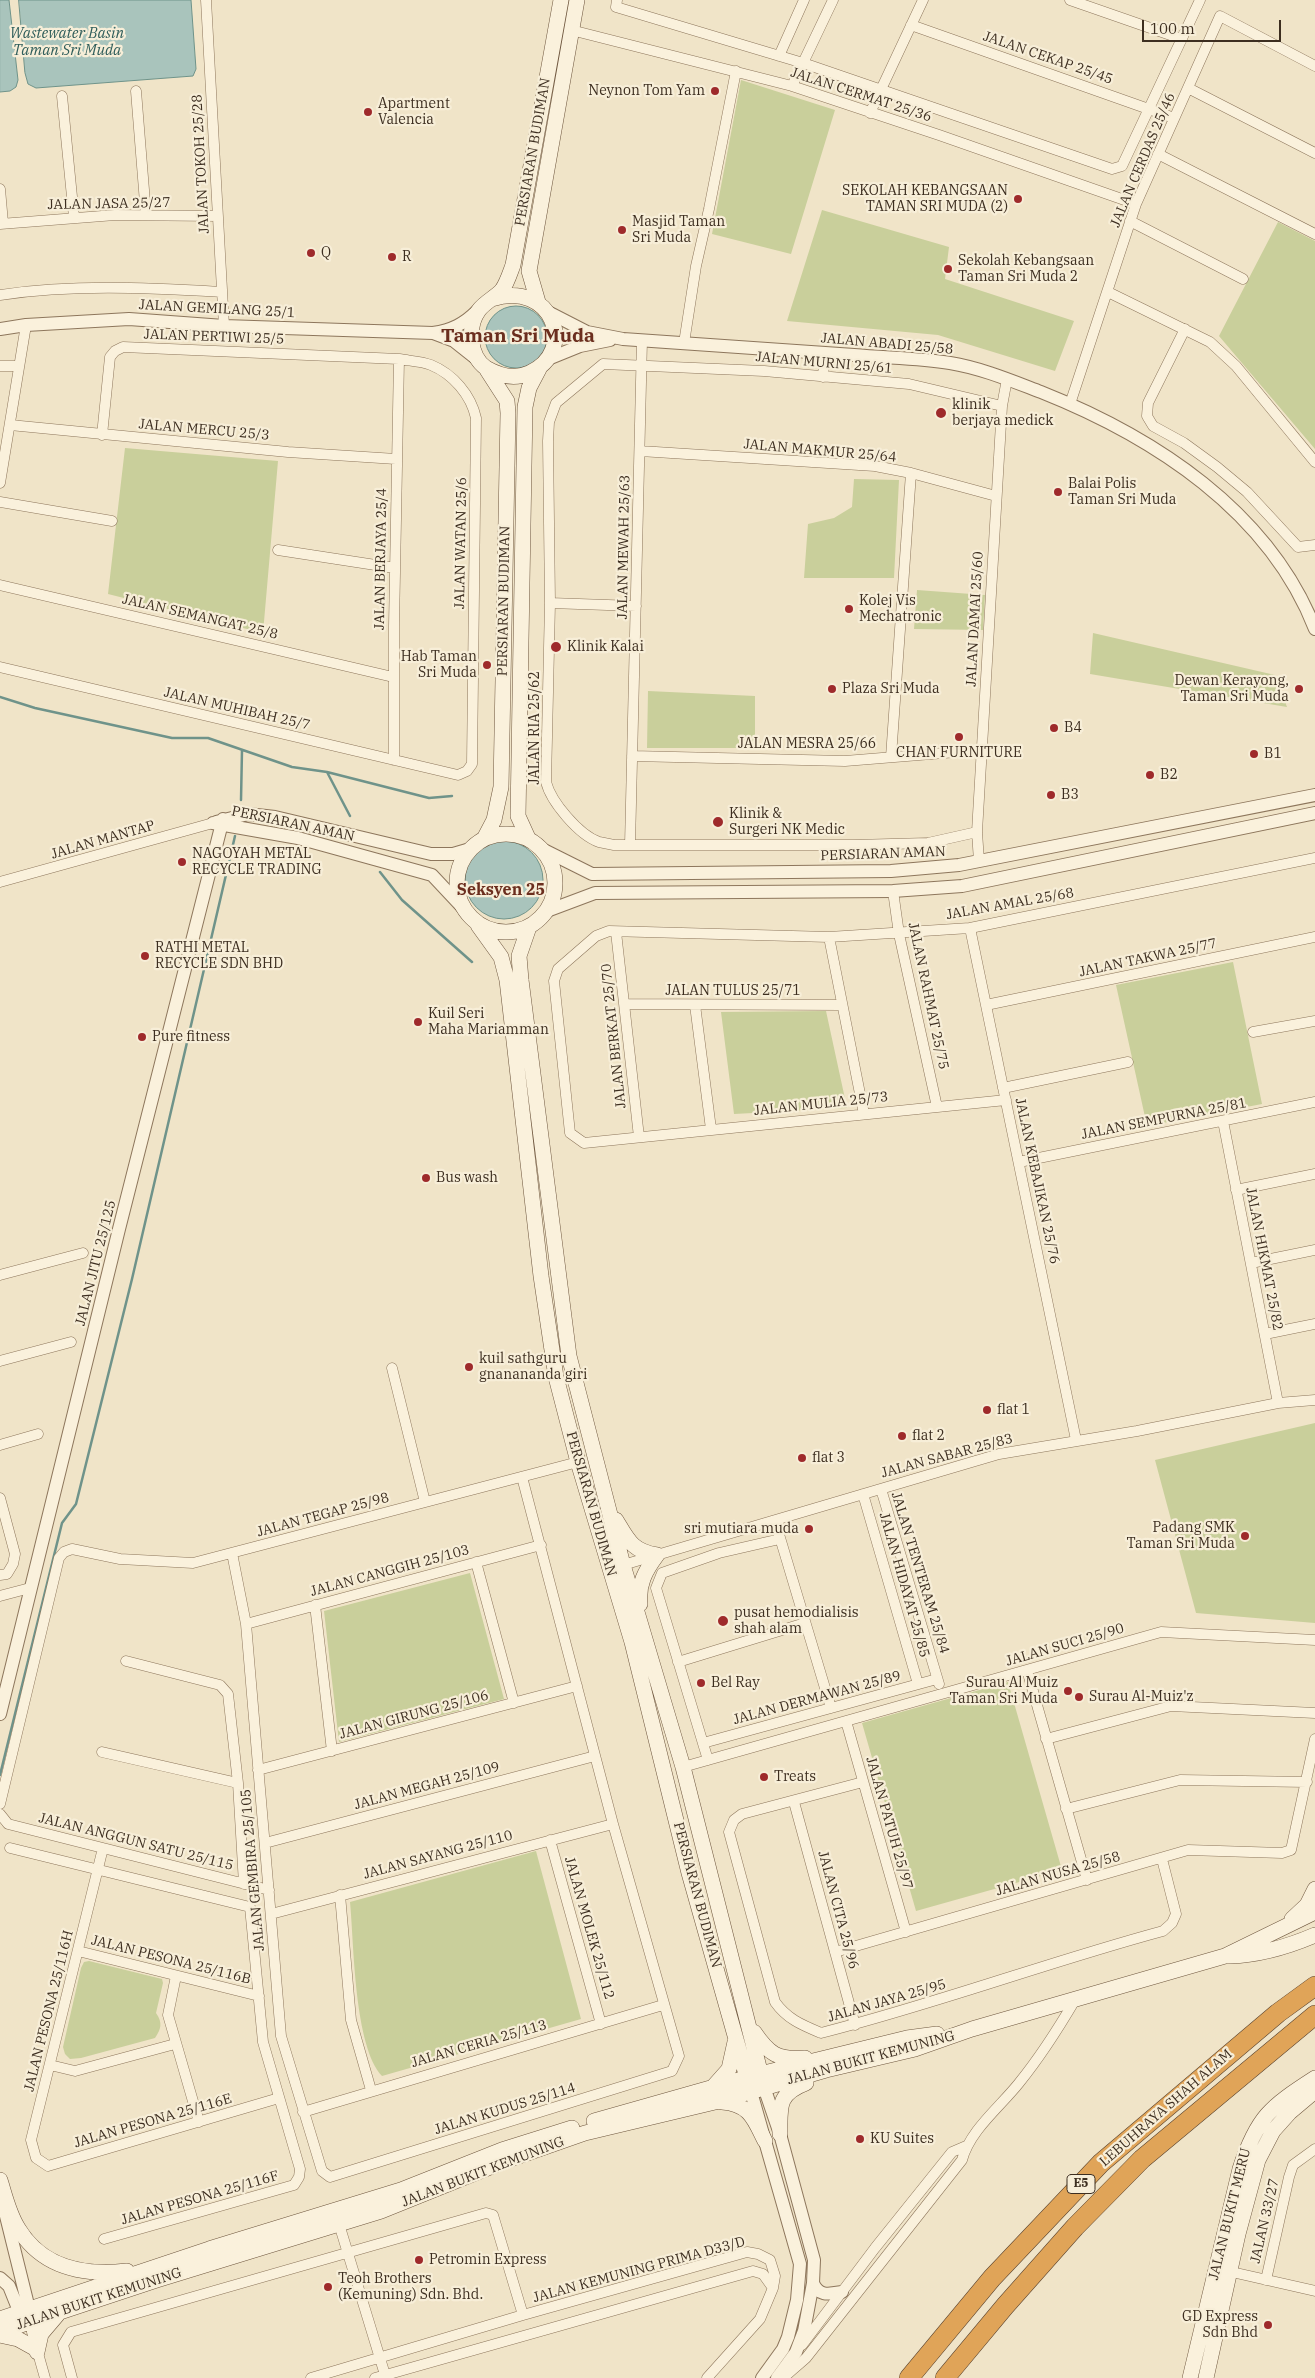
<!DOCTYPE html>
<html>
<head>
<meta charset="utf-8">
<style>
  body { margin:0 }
  #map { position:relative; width:1315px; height:2378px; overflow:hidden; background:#f0e4c8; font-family:"IBM Plex Serif",serif }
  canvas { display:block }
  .scale { position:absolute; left:1142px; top:20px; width:139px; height:22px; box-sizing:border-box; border:2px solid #3d2e20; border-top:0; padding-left:6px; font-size:15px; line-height:18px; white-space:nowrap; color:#3d2e20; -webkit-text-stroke:4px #f7eed8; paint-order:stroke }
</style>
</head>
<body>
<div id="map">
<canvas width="1315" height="2378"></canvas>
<div class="scale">100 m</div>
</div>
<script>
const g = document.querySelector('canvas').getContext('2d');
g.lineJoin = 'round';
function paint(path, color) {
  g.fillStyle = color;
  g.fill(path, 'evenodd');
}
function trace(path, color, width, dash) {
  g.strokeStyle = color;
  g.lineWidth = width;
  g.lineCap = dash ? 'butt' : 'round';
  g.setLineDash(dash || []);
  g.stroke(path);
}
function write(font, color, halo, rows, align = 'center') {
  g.font = font + ' "IBM Plex Serif",serif';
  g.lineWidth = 4.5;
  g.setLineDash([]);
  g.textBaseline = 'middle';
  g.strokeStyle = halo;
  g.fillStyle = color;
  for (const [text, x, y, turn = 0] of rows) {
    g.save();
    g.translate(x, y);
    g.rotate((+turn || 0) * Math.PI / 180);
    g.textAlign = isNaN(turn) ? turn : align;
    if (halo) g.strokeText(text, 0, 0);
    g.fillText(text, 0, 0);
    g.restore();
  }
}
paint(new Path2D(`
  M741,80l94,30 -44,144 -79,-20z
  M822,210l127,37 -4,32 129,42 -19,50 -117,-36 -151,-14z
  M1278,222l37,19v208l-96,-113z
  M125,448l153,13 -15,172 -155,-39z
  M854,479l45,1 -5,98h-90l4,-54 26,-6 18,-11z
  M917,590l68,5 -2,35 -69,-1z
  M1093,633l182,42 12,32 -197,-33z
  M648,691l107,5v52h-108z
  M1233,962l29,142 -115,22 -31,-141z
  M826,1011l21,97 -113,6 -13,-102z
  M1315,1423v200l-119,-10 -41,-153z
  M470,1573l34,126 -165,43 -15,-131z
  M1008,1682l54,188 -146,41 -54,-188z
  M536,1851l45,168 -199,57c-28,-30 -28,-132 -32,-174z
  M89,1961l73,18 1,4 -7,30c7,10 5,16 -1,25l-74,20 -11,1 -5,-5 -2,-7 18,-79 3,-6z`), '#c9cf9b');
const water = new Path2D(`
  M0,0h9l9,80 -2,7 -6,4 -10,1z
  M19,0h172l5,69 -3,7 -157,12 -8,-4 -3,-11z
  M485 337a31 31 0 1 1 62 0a31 31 0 1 1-62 0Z
  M465 880a39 39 0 1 1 78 0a39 39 0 1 1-78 0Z`);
paint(water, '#a9c4bc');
trace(water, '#6f938a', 1);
trace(new Path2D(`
  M0,697l35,11 137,30h36l84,29 35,5 102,26 23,-2
  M327,772l23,44
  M241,800l1,-50
  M380,872l22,28 70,62
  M0,1775l62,-252 14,-19 56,-225 103,-443`), '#6f938a', 2.5);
const minor = new Path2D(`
  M206,0l18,326
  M617,0l-1,7 187,56 309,106 10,-3 78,-166
  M1070,0l112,39
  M911,25l263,93
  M571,30l221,56 147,49 197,69
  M779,56l25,-56
  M792,86l41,-86
  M1188,88l127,65
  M136,91l10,124
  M62,96l12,121
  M870,113l53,-113
  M1158,154l157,80
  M0,189l3,34
  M1130,221l113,58
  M0,224l115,-9 103,1
  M1108,292l102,50 26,24 79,96
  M0,295c75,-11 147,-7 222,-3
  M1185,329l-37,74 -1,13 6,10 31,17 33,24 30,25 51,55 17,-2
  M684,343l12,-77 13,-57 27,-138
  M0,366h18
  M823,377l2,-24
  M1070,404l66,-200 84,-188 95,50
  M10,425l278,27 108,7
  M640,451l235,15 36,7 85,23
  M0,483l26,-158
  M0,502l112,19
  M278,550l117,18
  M0,585l393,92
  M550,603l86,3
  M0,667l458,108 9,-4 5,-7 4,-346c-5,-23 -23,-44 -45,-53 -10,-4 -22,-4 -32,-6l-276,-12 -8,4 -5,6 -8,78
  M632,756l213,5 136,-11
  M891,757l20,-284
  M394,760v-134l5,-267
  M977,832l-49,11 -74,2h-240c-5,-1 -10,-2 -15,-3 -20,-7 -48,-40 -53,-60l4,-179 -2,-162 1,-19 7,-19 47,-39 161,7 145,13 93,22
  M630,845l12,-505
  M979,861l-2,-29 25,-426 5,-27
  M0,882l213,-59
  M893,891l6,43 38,173
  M970,928l106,512
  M616,932l23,205
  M829,937l35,177
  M624,1004l218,1
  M695,1005l16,124
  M986,1005l329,-68
  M1253,1032l62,-11
  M1003,1088l125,-26
  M1006,1100l-422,43 -14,-10 -16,-152 4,-12 38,-33 13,-5 220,6 141,-9 345,-70
  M1223,1121l55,282
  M1019,1162l296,-60
  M1236,1190l79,-16
  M1251,1263l64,-13
  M0,1275l83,-22
  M1265,1334l50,-10
  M0,1361l71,-19
  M392,1368l33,134
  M0,1445l38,-11
  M881,1489l58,195
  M863,1494l55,190
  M0,1498l15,56 -2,10 -6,10 -7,1
  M775,1521l56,187
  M232,1553l14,71 35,412 41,135 8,6 342,-106 7,-15 -66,-232 -91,-347
  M476,1562l38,141
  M623,1565l376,-111 138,-23 141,-28 37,-3
  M0,1596l30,-8
  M315,1605l17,146
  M246,1624l295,-79
  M126,1661l94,24 8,9 10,89 6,101
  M678,1662l127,-39
  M1027,1670l60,210
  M846,1721l60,211
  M1046,1739l125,-33 144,7
  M703,1743l234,-64
  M102,1752l136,31
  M708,1760l-52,-172 6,-15 57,-20 61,-14
  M683,1767l478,-135 154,8
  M258,1770l319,-84
  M863,1782l-121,32 -8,6 -5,12 46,170c12,17 27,23 46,31 115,-29 227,-71 342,-102l9,-8 4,-9 -14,-55
  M794,1802l61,223
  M0,1804l59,-246 5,-6 8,-3 48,10 73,4 385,-101
  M1066,1809l114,-29 127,2
  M0,1814l8,10 261,66
  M550,1840l51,184
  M265,1843l330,-87
  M10,1848l240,59 13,135 37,127 -1,8 -5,8 -190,54
  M103,1848l-72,292 5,18 12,8 231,-68
  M340,1895l11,125 20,70
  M271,1914l342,-90
  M78,1951l181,45
  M835,1952l353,-102 94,3 9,-3 24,-111
  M176,1976l-8,39 31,107
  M50,2065l25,6 100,-27
  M303,2112l360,-107
  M339,2224l47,154
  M1223,2270l92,21
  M1266,2280l23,-103 4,-12 22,-16
  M32,2321v11l13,46
  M802,2345l73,-97 77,-96 14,-6
  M72,2378l-9,-33 8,-13 415,-119 7,2 30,100
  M311,2378l212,-63 224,-63 11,2 12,6 5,16 -2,12 -13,31 -53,59
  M375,2378l378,-107 10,3 10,14
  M783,2378l23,-20 156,-198c8,-30 38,-53 57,-77 21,-26 39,-54 56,-83`);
const tertiary = new Path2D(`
  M548,312l39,20 36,7c77,5 154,10 231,16 32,3 65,3 96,8 31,5 62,18 91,29 113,45 228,119 274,237
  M0,329l26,-4 103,-6 95,7 209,7c19,-3 31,-9 44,-22
  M433,333l21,8 24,19
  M548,359l32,-13 30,-6
  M216,822l32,-8 27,3 156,37h22l17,-5
  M213,823l85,15 134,37 30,32
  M542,849l50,25 299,-3 68,-6 356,-70
  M547,911l48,-18 298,-2 69,-5 353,-73
  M0,1714l119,-485 104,-410
  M764,2087l16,47 34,126 -1,23 -9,48 -8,21 -19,26
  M751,2092l49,172 -3,36 -9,37 -5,12 -21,29
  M4,2208l27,109
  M0,2278l9,8 14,35
  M813,2283c6,14 16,11 29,9`);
const secondary = new Path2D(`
  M492,299c60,-20 87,52 37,74 -15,7 -29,3 -43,-5 -17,-12 -19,-42 -7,-58 6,-8 17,-13 23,-20 5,-7 8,-17 11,-25l48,-265
  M538,302l-9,-31 48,-271
  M457 883a49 49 0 1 1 98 0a49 49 0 1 1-98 0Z
  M528,838l-10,-22 7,-409 4,-19 10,-19
  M484,839l10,-19 7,-33 7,-374 -1,-12 -20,-31
  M478,925l23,32 6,23 34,296 15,101 22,85 54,180 57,231 62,219
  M529,927l-10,29 2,24 48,376 54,209 60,202 81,320
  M616,1520c12,20 16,31 41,35 -12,16 -19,29 -17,49
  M1292,1919l15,-14 8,-16
  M1230,1956c30,-1 57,-9 85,-21
  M754,2032c15,22 23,28 51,26
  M713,2087l16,-18 6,-27
  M722,2102c28,2 32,17 43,39
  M594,2121l166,-47 147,-36 30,-4
  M780,2134c0,-27 -3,-40 26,-51
  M0,2180c5,16 9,34 18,48 24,40 65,48 109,43
  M0,2319l209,-70 192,-59 101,-40 70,-22
  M0,2332l157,-52 224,-69 124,-50 80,-28 130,-31 111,-32 89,-21 57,-20 253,-73 90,-44
  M0,2335l18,4 18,10
  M37,2352l4,-18 17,-20
  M1190,2378l50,-209c17,-52 30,-62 75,-91
  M1206,2378l32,-144 20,-74 15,-29 17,-19 25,-21`);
const motorway = new Path2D(`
  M909,2378l83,-100 109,-115 177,-150 37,-27
  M945,2378l60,-72 70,-79 67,-68 173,-144`);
trace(minor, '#8d765c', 11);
trace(tertiary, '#8d765c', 14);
trace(secondary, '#6f573f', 16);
trace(motorway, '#5b4430', 20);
trace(minor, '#faf1dc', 10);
trace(tertiary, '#faf1dc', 12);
trace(secondary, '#faf1dc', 15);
trace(motorway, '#e0a458', 19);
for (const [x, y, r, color] of [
  [715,91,5,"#9e2a2b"],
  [368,112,5,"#9e2a2b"],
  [1018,199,5,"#9e2a2b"],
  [622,230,5,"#9e2a2b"],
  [311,253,5,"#9e2a2b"],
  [392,257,5,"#9e2a2b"],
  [948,269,5,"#9e2a2b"],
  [941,413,6,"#9e2a2b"],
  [1058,492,5,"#9e2a2b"],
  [849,609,5,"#9e2a2b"],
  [556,647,6,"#9e2a2b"],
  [487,665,5,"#9e2a2b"],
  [832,689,5,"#9e2a2b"],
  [1299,689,5,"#9e2a2b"],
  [1054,728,5,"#9e2a2b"],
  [959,737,5,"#9e2a2b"],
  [1254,754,5,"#9e2a2b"],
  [1150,775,5,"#9e2a2b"],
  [1051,795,5,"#9e2a2b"],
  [718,822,6,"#9e2a2b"],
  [182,862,5,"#9e2a2b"],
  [145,956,5,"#9e2a2b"],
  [418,1022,5,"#9e2a2b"],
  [142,1037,5,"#9e2a2b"],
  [426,1178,5,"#9e2a2b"],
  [469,1367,5,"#9e2a2b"],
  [987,1410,5,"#9e2a2b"],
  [902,1436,5,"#9e2a2b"],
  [802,1458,5,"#9e2a2b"],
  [809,1529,5,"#9e2a2b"],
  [1245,1536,5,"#9e2a2b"],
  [723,1621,6,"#9e2a2b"],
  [701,1683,5,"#9e2a2b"],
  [1068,1691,5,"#9e2a2b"],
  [1079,1697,5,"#9e2a2b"],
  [764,1777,5,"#9e2a2b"],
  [860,2139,5,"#9e2a2b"],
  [419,2260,5,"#9e2a2b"],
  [328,2287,5,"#9e2a2b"],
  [1268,2325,5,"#9e2a2b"]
]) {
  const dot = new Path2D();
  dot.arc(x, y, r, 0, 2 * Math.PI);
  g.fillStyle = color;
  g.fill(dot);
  trace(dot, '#f7eed8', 2);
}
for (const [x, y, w] of [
  [1081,2184,28]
]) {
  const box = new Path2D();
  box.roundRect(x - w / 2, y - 9.5, w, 19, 4);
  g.fillStyle = '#f7eed8';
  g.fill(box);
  trace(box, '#3d2e20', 1);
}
write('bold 12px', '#3d2e20', null, [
  ["E5",1081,2184]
]);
write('14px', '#3d2e20', '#f7eed8', [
  ["JALAN CEKAP 25/45",1048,58,19],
  ["JALAN CERMAT 25/36",861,95,18],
  ["PERSIARAN BUDIMAN",533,152,-80],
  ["JALAN CERDAS 25/46",1143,160,-67],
  ["JALAN TOKOH 25/28",201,164,-93],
  ["JALAN JASA 25/27",109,204,-1],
  ["JALAN GEMILANG 25/1",217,309,3],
  ["JALAN PERTIWI 25/5",214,337,2],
  ["JALAN ABADI 25/58",887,344,5],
  ["JALAN MURNI 25/61",824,363,5],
  ["JALAN MERCU 25/3",204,430,5],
  ["JALAN MAKMUR 25/64",820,451,5],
  ["JALAN WATAN 25/6",461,543,-89],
  ["JALAN MEWAH 25/63",624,547,-89],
  ["JALAN BERJAYA 25/4",381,559,-89],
  ["PERSIARAN BUDIMAN",504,601,-89],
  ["JALAN SEMANGAT 25/8",200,617,13],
  ["JALAN DAMAI 25/60",975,619,-87],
  ["JALAN MUHIBAH 25/7",237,709,13],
  ["JALAN RIA 25/62",535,728,-90],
  ["JALAN MESRA 25/66",807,744],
  ["PERSIARAN AMAN",293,824,12],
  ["JALAN MANTAP",103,840,-16],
  ["PERSIARAN AMAN",883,854,-2],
  ["JALAN AMAL 25/68",1010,904,-10],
  ["JALAN TAKWA 25/77",1148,958,-12],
  ["JALAN TULUS 25/71",733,991],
  ["JALAN RAHMAT 25/75",928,996,78],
  ["JALAN BERKAT 25/70",614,1036,-96],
  ["JALAN MULIA 25/73",821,1104,-6],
  ["JALAN SEMPURNA 25/81",1164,1119,-11],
  ["JALAN KEBAJIKAN 25/76",1037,1181,78],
  ["JALAN HIKMAT 25/82",1264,1259,79],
  ["JALAN JITU 25/125",96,1263,-76],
  ["JALAN SABAR 25/83",947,1456,-15],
  ["PERSIARAN BUDIMAN",591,1504,74],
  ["JALAN TEGAP 25/98",323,1515,-15],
  ["JALAN CANGGIH 25/103",390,1571,-15],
  ["JALAN TENTERAM 25/84",920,1573,73],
  ["JALAN HIDAYAT 25/85",904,1585,74],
  ["JALAN SUCI 25/90",1065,1645,-16],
  ["JALAN DERMAWAN 25/89",817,1698,-15],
  ["JALAN GIRUNG 25/106",414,1715,-15],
  ["JALAN MEGAH 25/109",427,1786,-15],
  ["JALAN PATUH 25/97",889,1823,74],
  ["JALAN ANGGUN SATU 25/115",136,1842,14],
  ["JALAN SAYANG 25/110",438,1855,-15],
  ["JALAN GEMBIRA 25/105",253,1870,-95],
  ["JALAN NUSA 25/58",1058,1874,-16],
  ["PERSIARAN BUDIMAN",697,1895,75],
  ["JALAN CITA 25/96",838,1910,75],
  ["JALAN MOLEK 25/112",589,1928,74],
  ["JALAN PESONA 25/116B",171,1960,14],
  ["JALAN JAYA 25/95",887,2001,-16],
  ["JALAN PESONA 25/116H",49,2011,-76],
  ["JALAN CERIA 25/113",479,2044,-16],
  ["JALAN BUKIT KEMUNING",871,2058,-15],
  ["LEBUHRAYA SHAH ALAM",1166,2108,-41],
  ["JALAN KUDUS 25/114",505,2109,-17],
  ["JALAN PESONA 25/116E",153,2121,-16],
  ["JALAN BUKIT KEMUNING",483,2172,-21],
  ["JALAN PESONA 25/116F",200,2198,-16],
  ["JALAN BUKIT MERU",1230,2214,-76],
  ["JALAN 33/27",1265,2221,-77],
  ["JALAN KEMUNING PRIMA D33/D",639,2270,-15],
  ["JALAN BUKIT KEMUNING",99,2299,-18]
]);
write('14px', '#3d2e20', '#f7eed8', [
  ["Neynon Tom Yam",705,91,"right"],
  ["Apartment",378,104],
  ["Valencia",378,120],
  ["SEKOLAH KEBANGSAAN",1008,191,"right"],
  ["TAMAN SRI MUDA (2)",1008,207,"right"],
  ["Masjid Taman",632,222],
  ["Sri Muda",632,238],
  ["Q",321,253],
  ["R",402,257],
  ["Sekolah Kebangsaan",958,261],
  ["Taman Sri Muda 2",958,277],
  ["klinik",952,405],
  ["berjaya medick",952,421],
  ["Balai Polis",1068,484],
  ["Taman Sri Muda",1068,500],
  ["Kolej Vis",859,601],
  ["Mechatronic",859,617],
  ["Klinik Kalai",567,647],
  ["Hab Taman",477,657,"right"],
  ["Sri Muda",477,673,"right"],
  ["Dewan Kerayong,",1289,681,"right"],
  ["Taman Sri Muda",1289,697,"right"],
  ["Plaza Sri Muda",842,689],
  ["B4",1064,728],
  ["CHAN FURNITURE",959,753,"center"],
  ["B1",1264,754],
  ["B2",1160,775],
  ["B3",1061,795],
  ["Klinik &",729,814],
  ["Surgeri NK Medic",729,830],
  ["NAGOYAH METAL",192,854],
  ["RECYCLE TRADING",192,870],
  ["RATHI METAL",155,948],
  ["RECYCLE SDN BHD",155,964],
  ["Kuil Seri",428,1014],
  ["Maha Mariamman",428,1030],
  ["Pure fitness",152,1037],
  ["Bus wash",436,1178],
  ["kuil sathguru",479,1359],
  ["gnanananda giri",479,1375],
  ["flat 1",997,1410],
  ["flat 2",912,1436],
  ["flat 3",812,1458],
  ["Padang SMK",1235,1528,"right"],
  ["Taman Sri Muda",1235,1544,"right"],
  ["sri mutiara muda",799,1529,"right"],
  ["pusat hemodialisis",734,1613],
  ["shah alam",734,1629],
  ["Bel Ray",711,1683],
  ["Surau Al Muiz",1058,1683,"right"],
  ["Taman Sri Muda",1058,1699,"right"],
  ["Surau Al-Muiz'z",1089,1697],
  ["Treats",774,1777],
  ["KU Suites",870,2139],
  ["Petromin Express",429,2260],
  ["Teoh Brothers",338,2279],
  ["(Kemuning) Sdn. Bhd.",338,2295],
  ["GD Express",1258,2317,"right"],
  ["Sdn Bhd",1258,2333,"right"]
], 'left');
write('italic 15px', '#2f5d5a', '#f7eed8', [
  ["Wastewater Basin",67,34],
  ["Taman Sri Muda",67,51]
]);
write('bold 16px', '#6b2e1e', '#f7eed8', [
  ["Seksyen 25",501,890]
]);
write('bold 19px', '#6b2e1e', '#f7eed8', [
  ["Taman Sri Muda",518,337]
]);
</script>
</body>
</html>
